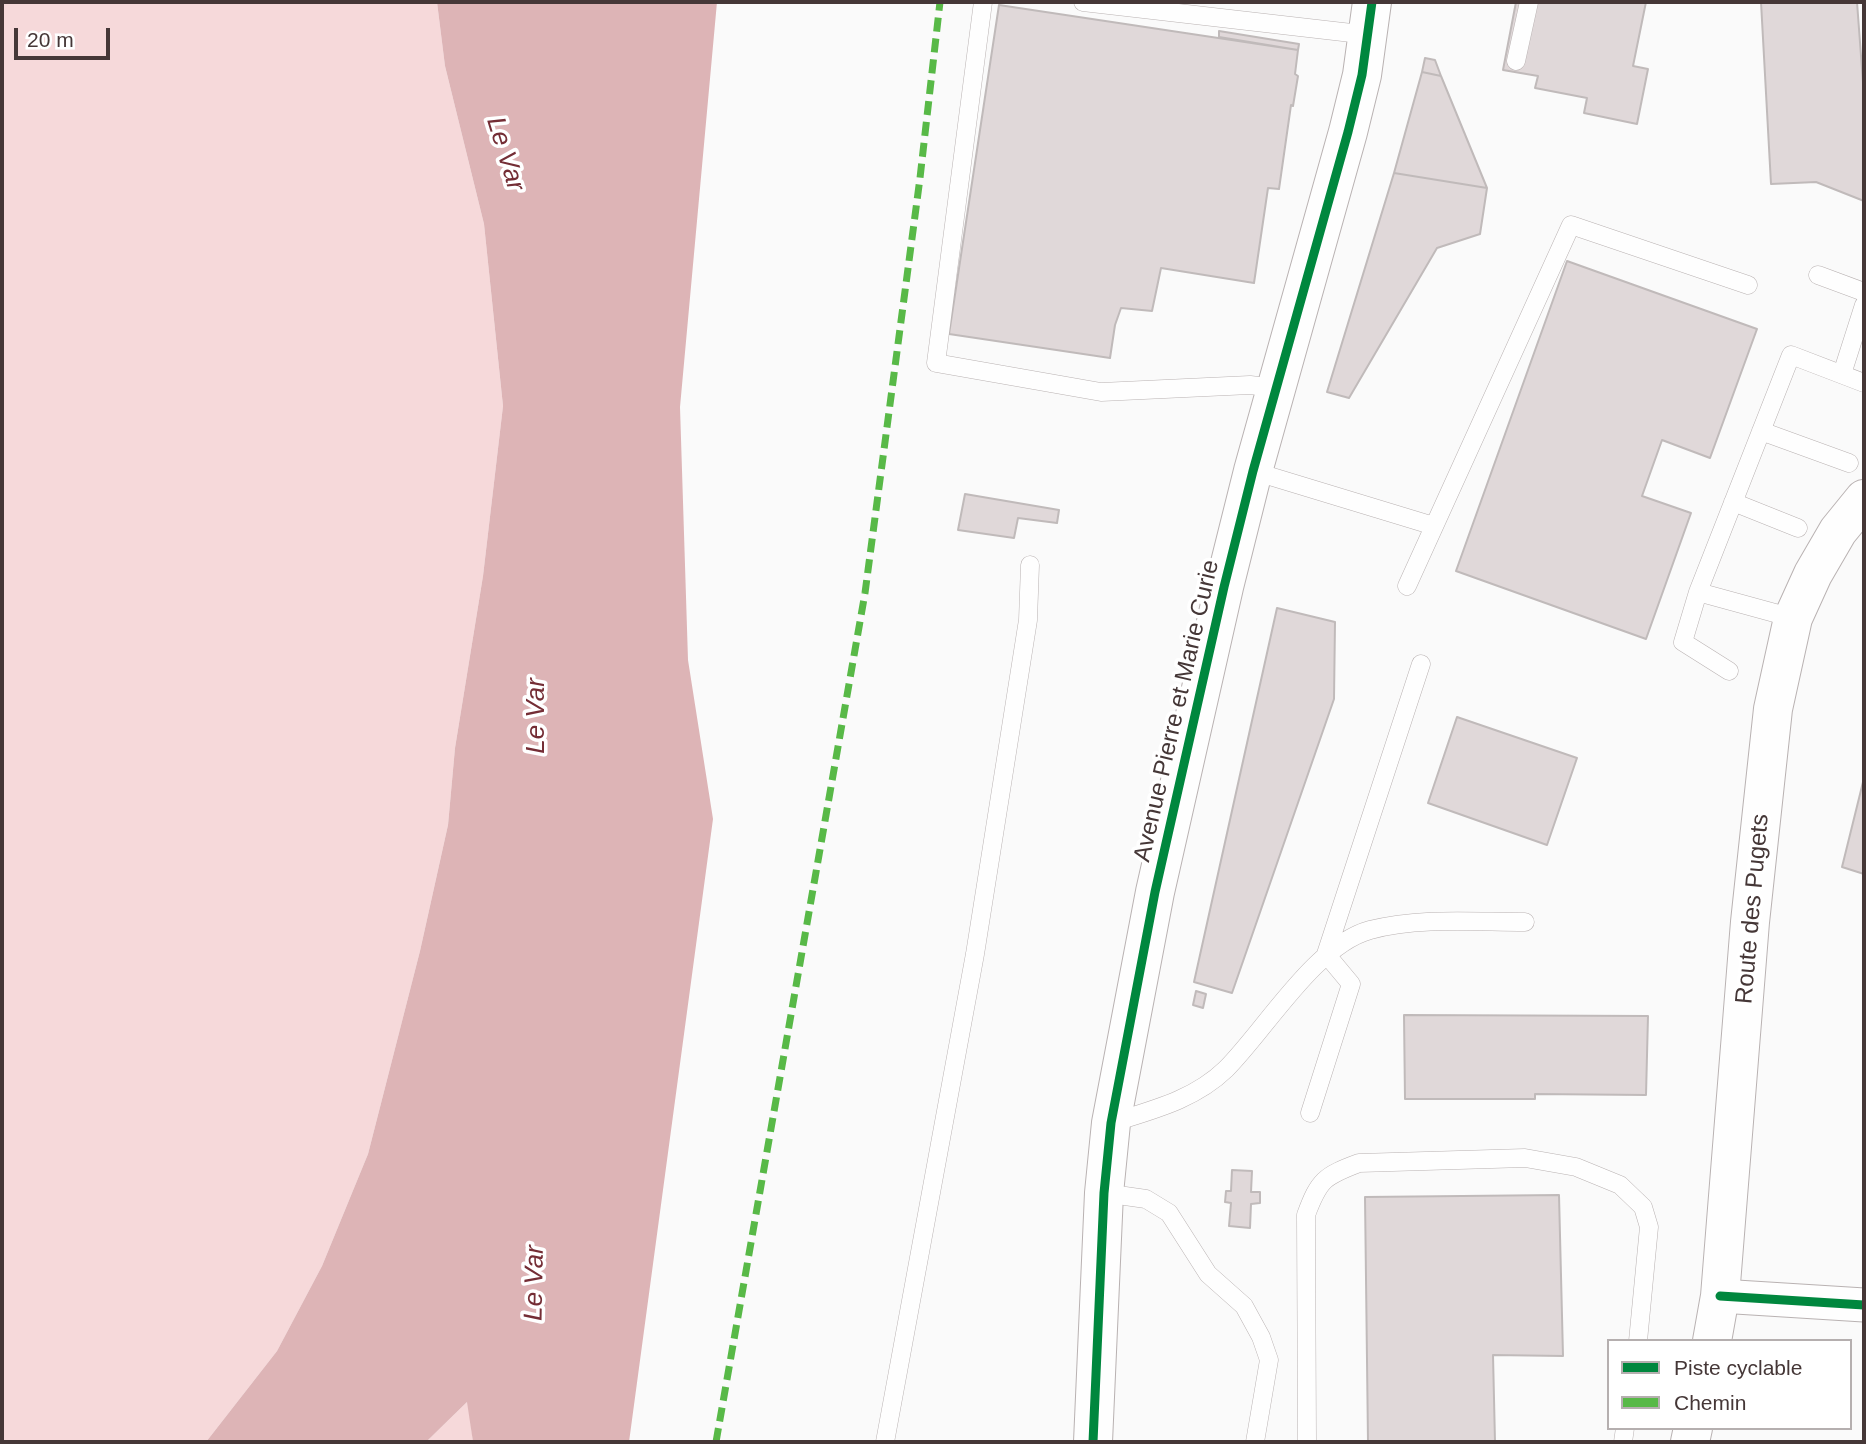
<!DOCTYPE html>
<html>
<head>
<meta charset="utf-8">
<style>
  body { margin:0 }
  #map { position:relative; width:1866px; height:1444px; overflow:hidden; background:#fafafa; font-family:Helvetica,sans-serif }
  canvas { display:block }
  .frame { position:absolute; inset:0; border:4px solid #453737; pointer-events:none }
  .legend { position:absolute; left:1607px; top:1339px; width:245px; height:91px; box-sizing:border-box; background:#fff; border:2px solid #b5afaf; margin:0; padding:9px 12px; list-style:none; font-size:21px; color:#453737 }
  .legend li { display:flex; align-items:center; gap:14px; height:35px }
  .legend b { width:35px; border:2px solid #b5afaf }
  .scale { position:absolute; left:14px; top:28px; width:96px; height:32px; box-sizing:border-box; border:4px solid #453737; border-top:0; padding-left:9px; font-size:21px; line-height:24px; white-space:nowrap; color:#453737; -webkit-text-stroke:5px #fff; paint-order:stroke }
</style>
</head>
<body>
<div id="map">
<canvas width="1866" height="1444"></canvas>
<div class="frame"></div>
<ul class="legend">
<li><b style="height:9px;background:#00873e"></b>Piste cyclable</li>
<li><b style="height:9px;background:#58b947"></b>Chemin</li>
</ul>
<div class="scale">20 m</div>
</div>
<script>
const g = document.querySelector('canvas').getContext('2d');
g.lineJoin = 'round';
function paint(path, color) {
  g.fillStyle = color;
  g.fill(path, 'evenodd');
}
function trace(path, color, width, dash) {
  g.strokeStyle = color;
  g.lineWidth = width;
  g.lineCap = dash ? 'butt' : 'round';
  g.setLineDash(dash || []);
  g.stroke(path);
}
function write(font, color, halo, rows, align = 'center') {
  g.font = font + ' Helvetica,sans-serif';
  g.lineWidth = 7;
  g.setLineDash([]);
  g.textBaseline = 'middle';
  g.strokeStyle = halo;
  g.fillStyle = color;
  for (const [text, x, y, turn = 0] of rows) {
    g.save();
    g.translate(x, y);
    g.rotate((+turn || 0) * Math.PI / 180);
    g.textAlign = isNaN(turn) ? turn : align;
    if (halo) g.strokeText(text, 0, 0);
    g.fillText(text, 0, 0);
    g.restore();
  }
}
paint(new Path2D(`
  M2,2h435l8,64 39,158 19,182 -20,170 -28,172 -7,77 -28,126 -52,203 -46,112 -45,85 -71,91h-204z
  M468,1401l5,41h-47z`), '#f6d9da');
paint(new Path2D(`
  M437,2h280l-37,405 8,253 25,159 -84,623h-156l-6,-40 -41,40h-220l71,-91 45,-85 46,-112 52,-203 28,-126 7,-77 28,-172 20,-170 -19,-182 -39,-158z`), '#ddb4b6');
const building = new Path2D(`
  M1516,2h130l-13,64 15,3 -11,55 -53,-11 3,-15 -52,-10 3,-12 -35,-6z
  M1761,2h96l7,94v105l-48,-19 -45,2z
  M999,5l299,45 -3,24 3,2 -5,30 -2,-1 -12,84 -11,-1 -14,95 -93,-15 -9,43 -31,-3 -6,17 -5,33 -161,-24z
  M1219,31l80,13 -1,6 -79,-13z
  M1425,58l10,2 6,16 -19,-4z
  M1422,72l19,4 46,112 -93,-15z
  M1394,173l93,15 -7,46 -43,14 -88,150 -22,-6z
  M1567,261l190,68 -47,129 -48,-18 -20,56 49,17 -45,126 -190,-68z
  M965,494l94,16 -2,13 -39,-5 -4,20 -56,-8z
  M1277,608l58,14 -1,77 -102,294 -38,-11z
  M1457,717l120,41 -30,87 -119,-42z
  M1864,778v96l-22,-7z
  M1196,991l10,3 -3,14 -10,-3z
  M1404,1015l244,1 -2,79 -111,-1v5h-130z
  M1232,1170l20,1 -1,21h9v11l-9,1 -1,24 -21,-2 2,-23 -6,-1 1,-11h5z
  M1559,1195l4,161 -70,-1 2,87h-127l-3,-245z`);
paint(building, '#e0d8d9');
trace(building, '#c0baba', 2);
const lane = new Path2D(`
  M983,2l-47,361 165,29 149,-7 26,3
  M1083,2l286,33
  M1516,61l13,-59
  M1818,275l46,17
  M1842,374l22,-69
  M1761,431l88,32
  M1253,471l181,55
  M1733,502l65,26
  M1407,586l164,-361 177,60
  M1698,592l-15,50 46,29
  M1793,618l-95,-26 93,-237 73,28
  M1310,1113l41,-129 -25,-30 95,-290
  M1111,1123c41,-13 83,-23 115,-54 40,-40 89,-124 144,-139 50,-13 104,-8 155,-8
  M1104,1193l42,6 23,14 39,61 36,32 17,31 8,23 -14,82
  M885,1442l90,-488 53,-334 2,-55
  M1307,1442l-1,-227c13,-35 18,-39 53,-52l166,-5 51,9 44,18 23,22 6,20 -11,114
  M1623,1442l2,-14`);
const street = new Path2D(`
  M1720,1296l144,9`);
const secondary = new Path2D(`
  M1712,1341l8,-45 30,-374 23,-213 20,-91 20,-44 25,-43 26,-32
  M1093,1442l11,-249 7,-70 44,-231 69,-305 29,-116 95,-339 14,-57 10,-73
  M1690,1442l3,-14`);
trace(lane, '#b9b2b2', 19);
trace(street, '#b9b2b2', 35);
trace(secondary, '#b9b2b2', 40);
trace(lane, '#fefefe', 18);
trace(street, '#fefefe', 33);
trace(secondary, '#fefefe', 38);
trace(new Path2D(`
  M716,1442l149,-849 55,-415 20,-176`), '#58b947', 7, [14, 7]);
trace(new Path2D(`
  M1720,1296l144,9
  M1093,1442l11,-249 7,-70 44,-231 69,-305 29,-116 95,-339 14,-57 10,-73`), '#00873e', 9);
write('24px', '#453737', '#fff', [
  ["Avenue Pierre et Marie Curie",1177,711,-77],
  ["Route des Pugets",1753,909,-85]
]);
write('italic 26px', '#742d35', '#fff', [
  ["Le Var",505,154,73],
  ["Le Var",537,716,-90],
  ["Le Var",535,1283,-89]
]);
</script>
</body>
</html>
